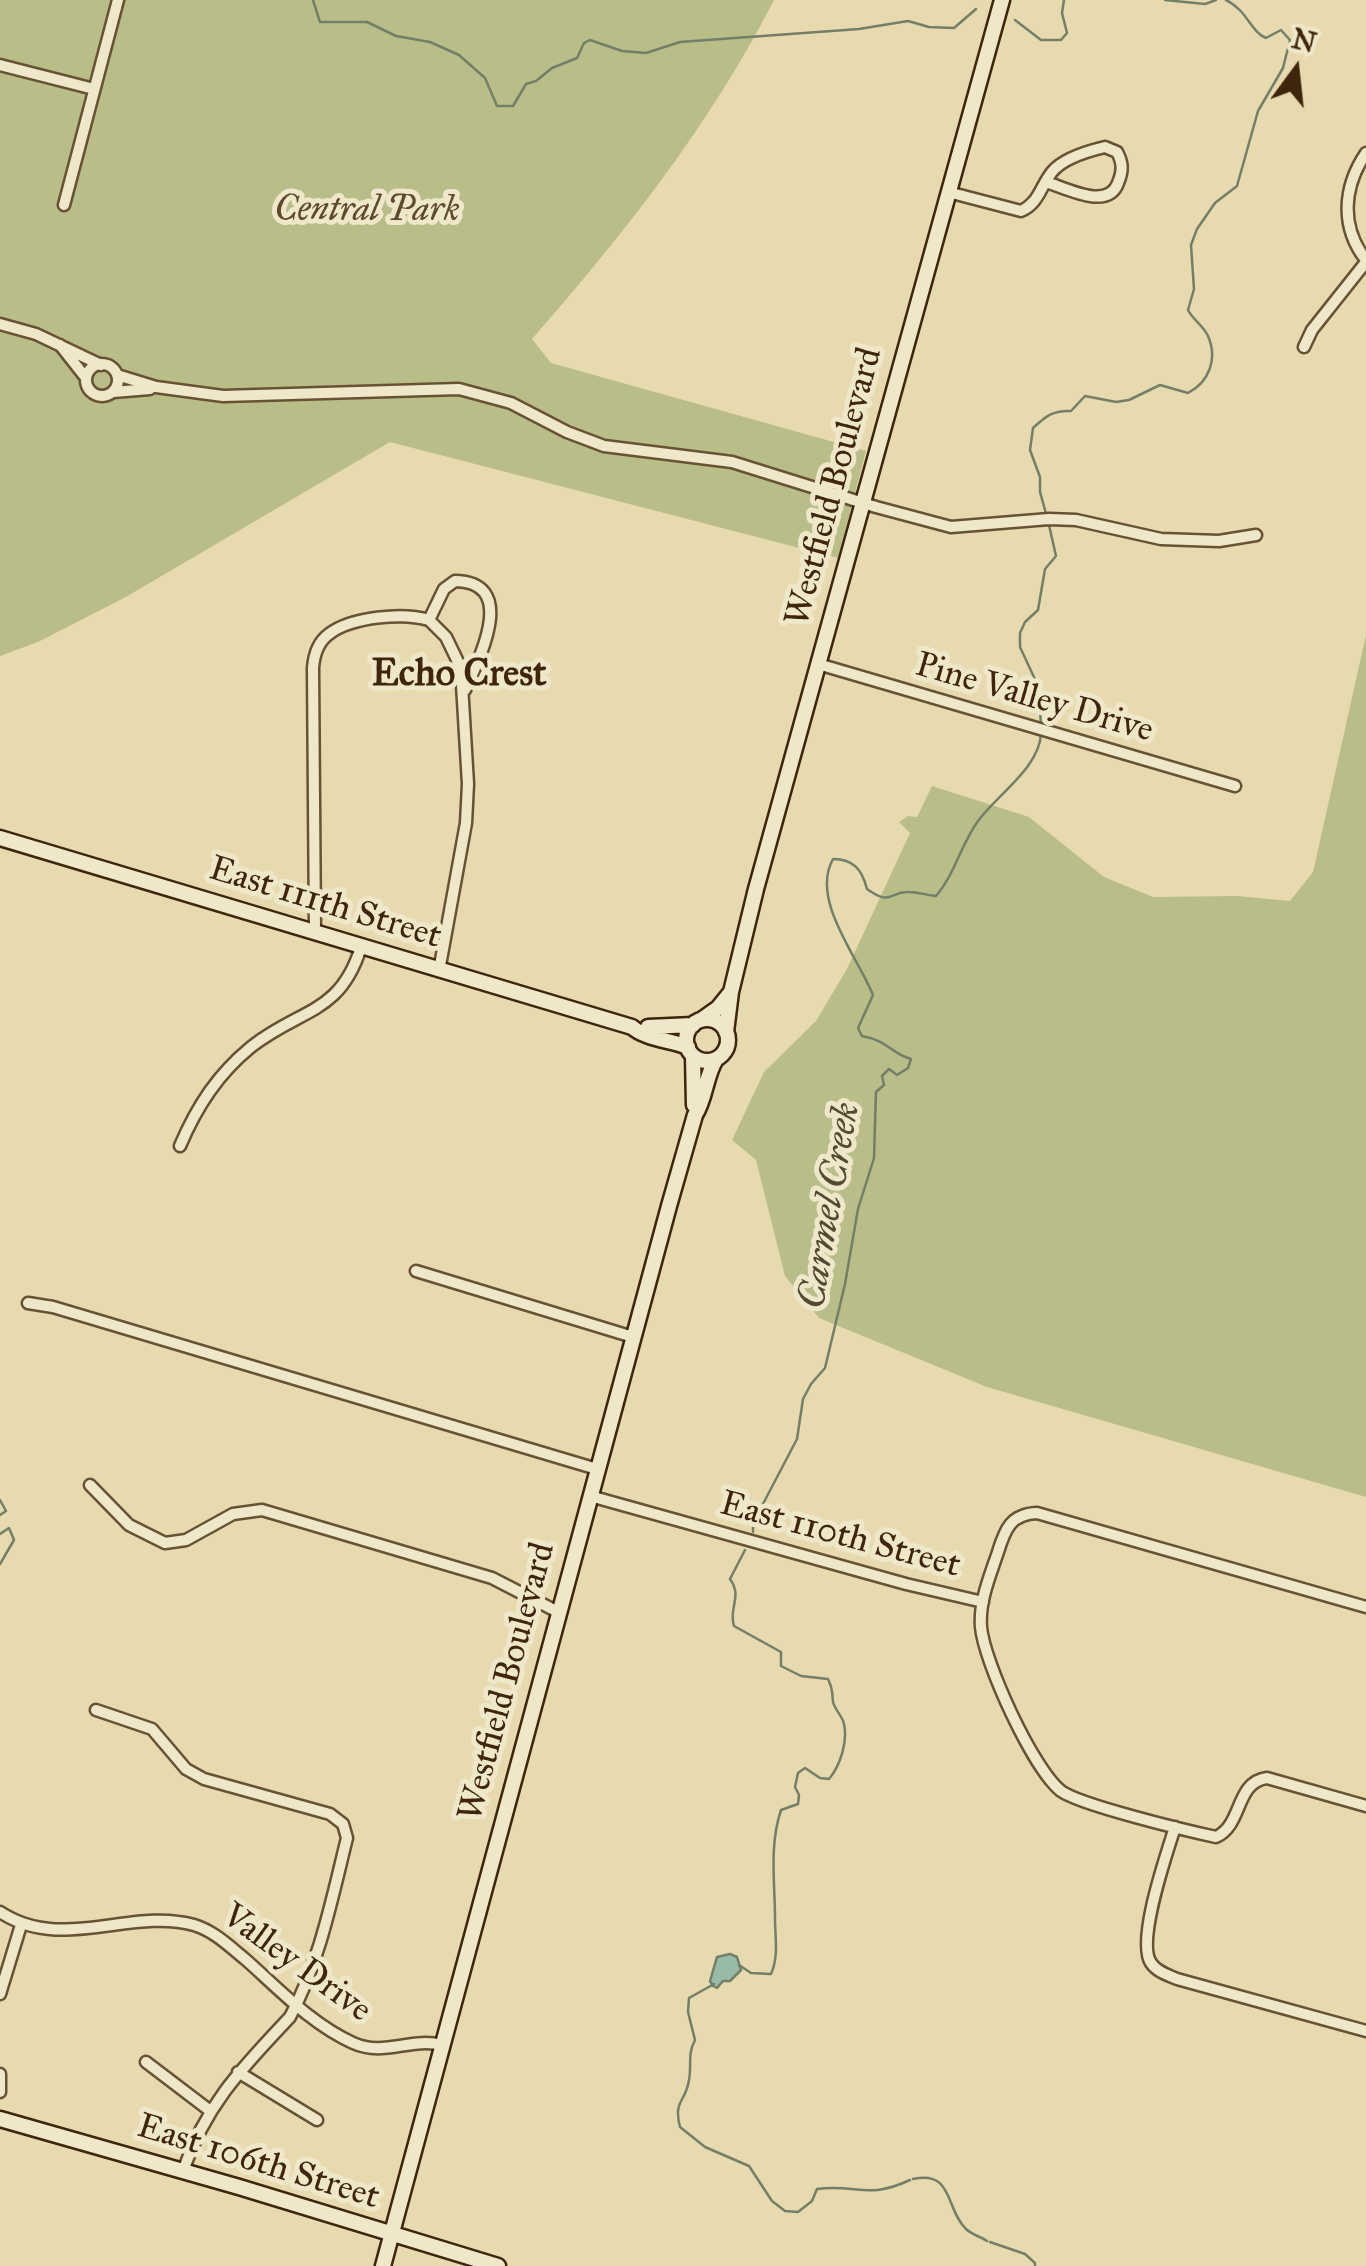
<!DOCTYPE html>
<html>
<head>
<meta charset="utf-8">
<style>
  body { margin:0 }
  #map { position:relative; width:1366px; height:2266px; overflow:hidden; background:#e7daae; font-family:"IM FELL Great Primer",serif }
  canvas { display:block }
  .north { position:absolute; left:1246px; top:20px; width:100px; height:100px; -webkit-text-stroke:8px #efe7ca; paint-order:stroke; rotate:15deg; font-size:28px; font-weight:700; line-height:40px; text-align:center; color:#3e250b }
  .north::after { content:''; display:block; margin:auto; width:35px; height:45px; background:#3e250b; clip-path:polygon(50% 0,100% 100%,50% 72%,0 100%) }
</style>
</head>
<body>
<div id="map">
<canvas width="1366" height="2266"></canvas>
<div class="north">N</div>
</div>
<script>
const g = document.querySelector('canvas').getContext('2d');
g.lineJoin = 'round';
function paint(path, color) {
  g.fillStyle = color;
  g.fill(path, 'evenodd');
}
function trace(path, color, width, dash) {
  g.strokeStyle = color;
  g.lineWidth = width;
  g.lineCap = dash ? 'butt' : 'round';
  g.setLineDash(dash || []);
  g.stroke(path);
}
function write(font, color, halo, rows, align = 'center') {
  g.font = font + ' "IM FELL Great Primer",serif';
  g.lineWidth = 10;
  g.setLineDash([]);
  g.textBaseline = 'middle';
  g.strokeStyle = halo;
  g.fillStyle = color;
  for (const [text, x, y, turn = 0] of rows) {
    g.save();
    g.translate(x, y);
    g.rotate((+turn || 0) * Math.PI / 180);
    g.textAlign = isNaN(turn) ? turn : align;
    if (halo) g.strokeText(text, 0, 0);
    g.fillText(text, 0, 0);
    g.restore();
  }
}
paint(new Path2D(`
  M0,0h774c-64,125 -150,234 -242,339l19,24 315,88 -28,107 -448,-116 -266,156 -86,44 -38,14z
  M1366,635v862l-379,-110 -168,-69 -34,-42 -29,-116 -24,-20 32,-68 52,-51 31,-52 63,-136 -11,-11 9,-6 9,1 15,-31 97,31 75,60 49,20 84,-1 53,5 23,-29z`), '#b9be88');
const water = new Path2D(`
  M730,1954l7,3 4,13 -11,11h-7l-6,7 -4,-2 -3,-5 7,-24z`);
paint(water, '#97bba6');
trace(water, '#737f68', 2.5);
trace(new Path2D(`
  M313,0l7,22h47l29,14 34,6 29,13 26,23 12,28h16l13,-22 10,-3 16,-13 25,-10 7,-15 6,-3 32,11 24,2 34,-11 179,-13 49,-8 21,6 25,1 22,-19
  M1165,0l40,4 11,-4
  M1015,20l26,20h20l6,-7 -5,-20 2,-13
  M1047,517l-7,-25v-15l-10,-27 3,-22c13,-12 20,-18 38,-17l14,-15 31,6 13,-2 31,-15 28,8c21,-11 30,-34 20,-57 -5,-11 -15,-16 -20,-26l6,-21 -3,-44 6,-16 18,-26 22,-17 21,-75 25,-43 7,-28 -9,-10 -15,8c-15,-6 -19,-28 -40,-38
  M1041,726l-2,-38 -19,-41v-14l5,-11 13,-12 7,-41 11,-13 -7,-31
  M0,1500l6,11 -6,4
  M753,1532v-9l44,-84 6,-40 8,-15 14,-16 20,-84 13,-75 16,-51 2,-66 8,-7 -2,-9 7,-7 8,6 11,-7 3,-9c-21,-6 -22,-18 -49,-23l-4,-8 15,-33c-15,-38 -63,-95 -40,-136 21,0 29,11 34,30 25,18 22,2 42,3 8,0 18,3 27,4 19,-22 25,-52 42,-75 20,-27 61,-53 63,-87
  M0,1534l9,-6 5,12 -14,24
  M739,1965l12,8 20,1c8,-18 4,-36 4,-55 0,-37 -6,-73 6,-109l17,-6 1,-9 -4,-8 3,-14 7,-5 15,10 9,1c11,-13 19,-37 15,-55 -1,-7 -9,-14 -11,-22 -1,-10 0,-13 -5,-23l-27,-3 -20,-10v-14l-47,-26c-6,-18 9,-29 -4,-47l15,-29
  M714,1984l-25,14 -1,14 7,28c-8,15 -3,25 -6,40 -3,22 -16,20 -9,47l25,20 44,19 23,35 13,10 13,1 14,-11 5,-12c41,-5 50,11 93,-9
  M913,2179c41,-9 32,30 53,50 5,5 15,8 21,12
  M990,2242l35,12 10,9v3`), '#737f68', 2.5);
const street = new Path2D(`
  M0,65l94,24
  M1366,153c-23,34 -26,74 0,107
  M948,192l73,19c18,-8 19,-24 31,-39 11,-14 36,-21 53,-25l12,5c6,11 6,19 1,31 -10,28 -52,5 -72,-1
  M64,205l54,-205
  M0,324l36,10 65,31
  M60,345l26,33
  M1304,347l8,-17 54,-68
  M86 380a16 16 0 1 1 32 0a16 16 0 1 1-32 0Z
  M117,375l39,12 67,9 236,-7 52,14 56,29 37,14 128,16 144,45 75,20 98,-8 27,1 85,19 58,2 37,-6
  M113,392l37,-3
  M429,620l17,17 15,31 7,116 -2,39 -27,148
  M429,620l15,-31 11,-8c64,1 24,78 10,109
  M818,664l417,122
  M315,932l-2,-264c1,-13 5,-26 16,-34 22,-17 74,-22 100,-14
  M180,1146c17,-40 38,-72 71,-99 49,-39 89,-32 110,-100
  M416,1271l217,66
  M28,1303l25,4 544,162
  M90,1485l39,40 36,18 21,-3 47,-26 29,-4 230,68 66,34
  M590,1496l316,88 77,18
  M1366,1607l-329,-94c-26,1 -32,16 -39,39 -8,24 -19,49 -17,75 3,35 52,142 80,164 19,14 127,40 155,46 27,-12 19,-55 51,-59l99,28
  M96,1710l56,19 34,40 18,10 126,35 13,10 4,14c-15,60 -27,123 -57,179 -47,50 -84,87 -107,154
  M1175,1827c-8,26 -39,114 -24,136 6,9 17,12 26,16l189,52
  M0,1912c62,41 131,-5 194,13 20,6 35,21 51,34 34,30 66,65 108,84 31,14 58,-6 89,2
  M0,1994l21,-69
  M146,2062l63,48
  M238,2072l79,48
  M0,2074v18`);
const secondary = new Path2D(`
  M0,838l632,189c14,12 38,13 56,20
  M686 1040a21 21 0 1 1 42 0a21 21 0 1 1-42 0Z
  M701,1020l17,-12 13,-16
  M648,1027l45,-2
  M726,1032l5,-40 25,-103 246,-889
  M693,1056l1,49
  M0,2119l239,68 259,79
  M383,2266l286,-1060 26,-91c11,-17 10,-38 21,-56`);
trace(street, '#685234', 15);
trace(secondary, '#3e250b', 19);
trace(street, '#efe7ca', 10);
trace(secondary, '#efe7ca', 14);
write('italic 35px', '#5d4b2a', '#efe7ca', [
  ["Central Park",367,211]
]);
write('35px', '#3e250b', '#efe7ca', [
  ["Westfield Boulevard",835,487,-75],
  ["Pine Valley Drive",1034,699,16],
  ["East 111th Street",325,904,17],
  ["East 110th Street",840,1536,15],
  ["Westfield Boulevard",508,1682,-75],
  ["Valley Drive",296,1964,36],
  ["East 106th Street",258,2163,17]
]);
write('bold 38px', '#3e250b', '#efe7ca', [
  ["Echo Crest",459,676]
]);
write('italic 38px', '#544a32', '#efe7ca', [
  ["Carmel Creek",831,1206,-80]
]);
</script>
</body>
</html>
